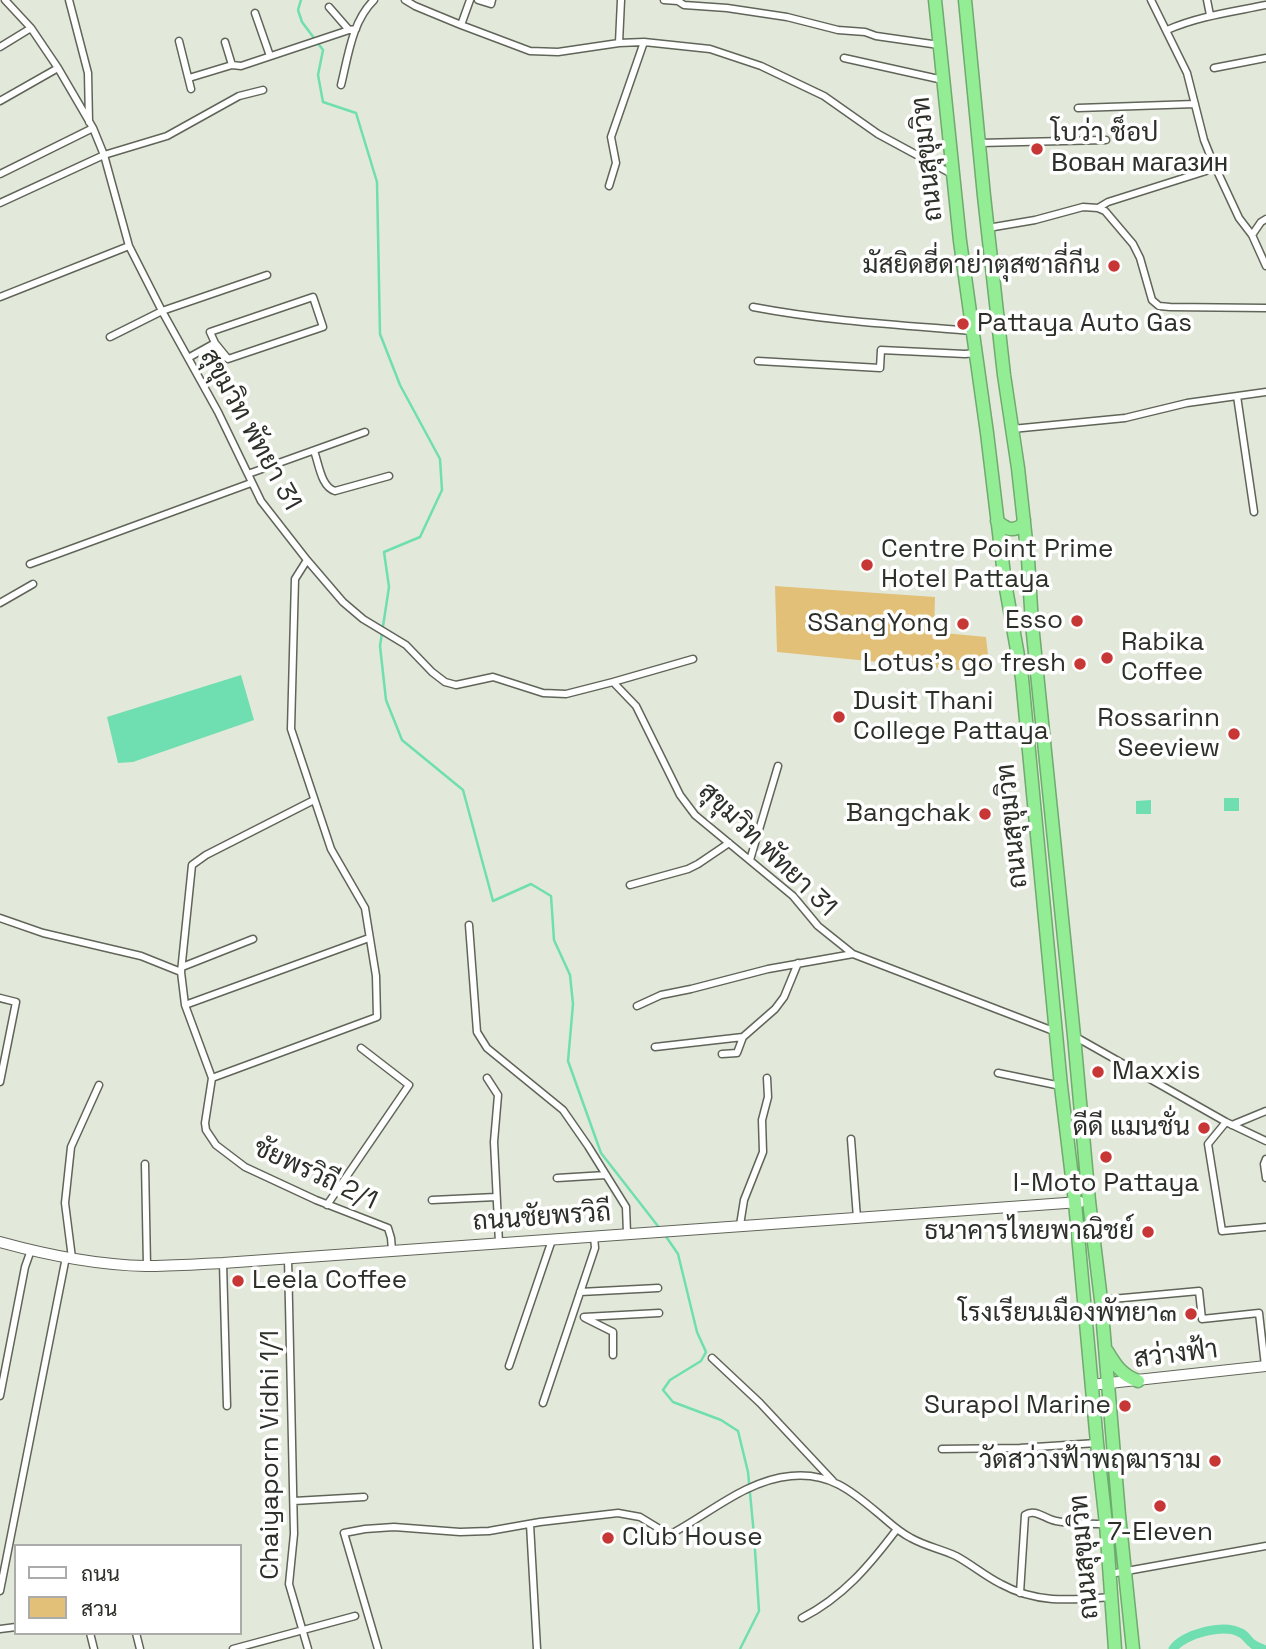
<!DOCTYPE html>
<html>
<head>
<meta charset="utf-8">
<style>
  body { margin:0 }
  #map { position:relative; width:1266px; height:1649px; overflow:hidden; background:#e3e9da; font-family:"Space Grotesk",Sarabun,sans-serif }
  canvas { display:block }
  .legend { position:absolute; left:14px; top:1544px; width:228px; height:91px; box-sizing:border-box; background:#fff; border:2px solid #abaca9; margin:0; padding:9px 12px; list-style:none; font-size:21px; color:#2d2f29 }
  .legend li { display:flex; align-items:center; gap:14px; height:35px }
  .legend b { width:35px; border:2px solid #abaca9 }
</style>
</head>
<body>
<div id="map">
<canvas width="1266" height="1649"></canvas>
<ul class="legend">
<li><b style="height:9px;background:#fff"></b>ถนน</li>
<li><b style="height:19px;background:#e2c078"></b>สวน</li>
</ul>
</div>
<script>
const g = document.querySelector('canvas').getContext('2d');
g.lineJoin = 'round';
function paint(path, color) {
  g.fillStyle = color;
  g.fill(path, 'evenodd');
}
function trace(path, color, width, dash) {
  g.strokeStyle = color;
  g.lineWidth = width;
  g.lineCap = dash ? 'butt' : 'round';
  g.setLineDash(dash || []);
  g.stroke(path);
}
function write(font, color, halo, rows, align = 'center') {
  g.font = font + ' "Space Grotesk",Sarabun,sans-serif';
  g.lineWidth = 7;
  g.setLineDash([]);
  g.textBaseline = 'middle';
  g.strokeStyle = halo;
  g.fillStyle = color;
  for (const [text, x, y, turn = 0] of rows) {
    g.save();
    g.translate(x, y);
    g.rotate((+turn || 0) * Math.PI / 180);
    g.textAlign = isNaN(turn) ? turn : align;
    if (halo) g.strokeText(text, 0, 0);
    g.fillText(text, 0, 0);
    g.restore();
  }
}
paint(new Path2D(`
  M775,586l160,11 -1,35 52,5 4,36 -213,-21z`), '#e2c078');
paint(new Path2D(`
  M241,675l13,45 -121,42 -15,1 -11,-46z
  M1224,798h15v13h-15z
  M1151,800v14h-15v-13z`), '#6fdeb0');
trace(new Path2D(`
  M301,0l-3,10 4,12 21,28 -5,25 5,27 33,11 21,69 3,152 20,51 40,74 2,31 -22,47 -36,15 5,35 -9,59 6,54 16,40 61,50 30,111 38,-17 20,12 3,44 16,35 3,29 -5,57 33,92 60,77
  M665,1235l13,19 19,78 9,20 -5,9 -31,19 -7,10 10,12 48,18 17,11 10,41 6,63 5,76 -19,38`), '#6fdeb0', 2.5);
trace(new Path2D(`
  M1173,1649c10,-15 51,-26 68,-16 5,2 7,8 12,11 3,3 7,3 10,5`), '#6fdeb0', 9);
const street = new Path2D(`
  M5,0l26,28 27,40 35,60 11,27 25,91 33,65 56,101 43,89 46,59 36,42 20,17 43,26 26,27 13,10 11,3 37,-8 50,16 23,1 47,-12 23,24 44,89 15,20 98,81 25,30 35,28 203,78
  M69,0l19,73 1,49
  M405,0l10,6 46,19 69,26 28,1 61,-9 25,-1 66,7 51,17 63,30 54,38 74,40
  M478,0l13,4 1,-4
  M664,0l14,1 6,4 43,3 60,9 51,13 27,2 11,4 63,9
  M1151,0l36,73 17,67 8,20 27,58 13,17 14,31
  M1207,0l3,15
  M329,7l20,23
  M255,13l15,43
  M461,25l9,-25
  M1167,30c32,-14 65,-18 99,-25
  M179,41l12,48
  M225,42l7,23
  M619,43l2,-43
  M0,47l31,-19
  M844,58l99,22
  M1214,68l52,-10
  M189,78l43,-13 9,1 108,-36 7,-1
  M341,85c7,-28 11,-64 33,-85
  M0,101l58,-33
  M1078,108l117,-4
  M979,143l127,-3
  M0,174l93,-46
  M609,186l7,-23 -5,-26 33,-95
  M0,203l104,-48 63,-19 72,-40 24,-6
  M1098,208l10,-6 98,-31
  M988,228l47,-8 48,-13 15,1 7,3 28,33 7,14 12,42 7,6 11,1 96,1
  M1252,235l9,-13 5,-3
  M0,297l129,-51
  M313,297l10,30 -95,32 -13,-16 -5,-11z
  M753,307c73,14 147,18 220,24
  M110,337l52,-26 105,-36
  M188,358l27,-15
  M758,361l122,7 1,-18 84,4 11,-1
  M1237,396l17,116
  M1012,429l113,-11 62,-15 79,-11
  M314,451c5,13 7,36 21,40l54,-15
  M248,474l117,-42
  M30,564l221,-81
  M0,603l33,-19
  M613,682l80,-23
  M314,800l-108,55 -14,10 -11,107 4,33 27,73 -7,45 1,7 10,15 29,22 71,33 72,28 3,10 1,12
  M750,860l28,-94
  M630,885l58,-16 10,-5 31,-21
  M0,918l43,15 98,23 40,16
  M469,925l8,107 10,16 76,62 25,36 38,61 1,26
  M182,967l71,-28
  M0,998l16,4 -16,80
  M185,1005l184,-67
  M637,1006l24,-11 30,-6 77,-20 85,-15
  M1074,1036l152,86 40,19
  M655,1047l88,-10 32,-28 9,-12 14,-34
  M722,1054l15,-1 6,-16
  M998,1073l63,13
  M212,1078l165,-61 -1,-41 -11,-68 -34,-59 -40,-120 4,-150 12,-19
  M487,1078l11,17 -4,47 5,101
  M1226,1122l-18,22 14,87 44,-4
  M1232,1125l34,-14
  M851,1139l6,79
  M1266,1159l-2,5 2,14
  M145,1164l2,102
  M557,1178l49,-3
  M432,1200l64,-3
  M327,1205l82,-120 -48,-37
  M740,1225l4,-25 19,-48 -1,-32 6,-23 -1,-19
  M72,1258l-7,-55 6,-56 28,-62
  M288,1258l6,276 -5,50 19,65
  M223,1263l4,143
  M580,1292l78,-4
  M1101,1300l98,-9 3,28 57,-6 6,53
  M584,1317l75,-4
  M585,1318l28,14v23
  M712,1358l48,45 73,78
  M509,1366l43,-126
  M0,1396l25,-129 6,-17
  M543,1403l52,-155 -1,-12
  M942,1449l78,-1 77,-5
  M294,1501l70,-4
  M530,1524l7,125
  M1110,1574l156,-28
  M0,1591l66,-334
  M1020,1593l5,-78c10,-7 20,4 31,6 16,3 33,3 50,3
  M802,1618c41,-21 67,-52 95,-89
  M0,1629l16,-2
  M90,1633l4,16
  M136,1633l4,16
  M233,1649l122,-33
  M378,1649l-34,-116 21,-4 29,-2 66,5 29,-1 51,-9 78,-9 22,4 28,17h3c38,-20 75,-54 120,-58 42,-4 64,18 94,43 8,7 16,14 26,19 14,8 30,11 45,18 15,8 29,20 45,28 36,20 71,16 110,13`);
const secondary = new Path2D(`
  M0,1242c47,13 97,23 146,24 26,0 52,-2 77,-3l857,-61
  M1091,1385l175,-19`);
const highway = new Path2D(`
  M935,0l25,241 27,192 18,150 17,95 39,408 14,116 22,241 9,81 9,125
  M965,0l19,196 20,179 14,93 10,91 4,65 42,412 15,165 12,99 18,215 14,134
  M997,521c8,7 15,12 25,4l2,-5
  M1107,1351c9,15 15,24 31,30`);
trace(street, '#606559', 9);
trace(secondary, '#606559', 12);
trace(highway, '#6faa6f', 15);
trace(street, '#fff', 6);
trace(secondary, '#fff', 10);
trace(highway, '#92ed94', 12);
for (const [x, y, r, color] of [
  [1037,149,7,"#c63736"],
  [1114,266,7,"#c63736"],
  [963,324,7,"#c63736"],
  [867,565,7,"#c63736"],
  [1077,621,7,"#c63736"],
  [963,624,7,"#c63736"],
  [1107,658,7,"#c63736"],
  [1080,664,7,"#c63736"],
  [839,717,7,"#c63736"],
  [1234,734,7,"#c63736"],
  [985,814,7,"#c63736"],
  [1098,1072,7,"#c63736"],
  [1204,1128,7,"#c63736"],
  [1106,1157,7,"#c63736"],
  [1148,1232,7,"#c63736"],
  [238,1281,7,"#c63736"],
  [1191,1314,7,"#c63736"],
  [1125,1406,7,"#c63736"],
  [1215,1461,7,"#c63736"],
  [1160,1506,7,"#c63736"],
  [608,1538,7,"#c63736"]
]) {
  const dot = new Path2D();
  dot.arc(x, y, r, 0, 2 * Math.PI);
  g.fillStyle = color;
  g.fill(dot);
  trace(dot, '#fff', 2.5);
}
write('26px', '#2d2f29', '#fff', [
  ["โบว่า ช็อป",1051,134,"left"],
  ["Вован магазин",1051,164,"left"],
  ["มัสยิดฮี่ดาย่าตุสซาลี่กีน",1100,266],
  ["Pattaya Auto Gas",977,324,"left"],
  ["Centre Point Prime",881,550,"left"],
  ["Hotel Pattaya",881,580,"left"],
  ["Esso",1063,621],
  ["SSangYong",949,624],
  ["Rabika",1121,643,"left"],
  ["Coffee",1121,673,"left"],
  ["Lotus's go fresh",1066,664],
  ["Dusit Thani",853,702,"left"],
  ["College Pattaya",853,732,"left"],
  ["Rossarinn",1220,719],
  ["Seeview",1220,749],
  ["Bangchak",971,814],
  ["Maxxis",1112,1072,"left"],
  ["ดีดี แมนชั่น",1190,1128],
  ["I-Moto Pattaya",1106,1184,"center"],
  ["ธนาคารไทยพาณิชย์",1134,1232],
  ["Leela Coffee",252,1281,"left"],
  ["โรงเรียนเมืองพัทยา๓",1177,1314],
  ["Surapol Marine",1111,1406],
  ["วัดสว่างฟ้าพฤฒาราม",1201,1461],
  ["7-Eleven",1160,1533,"center"],
  ["Club House",622,1538,"left"]
], 'right');
write('26px', '#2d2f29', '#fff', [
  ["ถนนสุขุมวิท",928,159,-96],
  ["สุขุมวิท พัทยา 31",250,430,61],
  ["ถนนสุขุมวิท",1013,826,-96],
  ["สุขุมวิท พัทยา 31",767,850,44],
  ["ชัยพรวิถี 2/1",315,1175,25],
  ["ถนนชัยพรวิถี",542,1218,-4],
  ["สว่างฟ้า",1176,1355,-7],
  ["Chaiyaporn Vidhi 1/1",271,1455,-90],
  ["ถนนสุขุมวิท",1085,1557,-95]
]);
</script>
</body>
</html>
